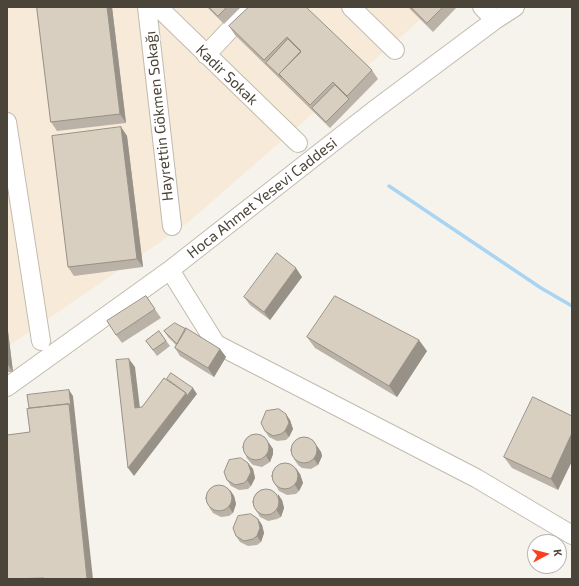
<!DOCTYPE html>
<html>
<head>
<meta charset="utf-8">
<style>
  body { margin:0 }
  #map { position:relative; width:579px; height:586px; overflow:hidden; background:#f6f3ec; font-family:"Exo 2",sans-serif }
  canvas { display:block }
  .frame { position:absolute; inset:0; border:8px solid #4b4439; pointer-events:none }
  .north { position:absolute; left:527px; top:534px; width:40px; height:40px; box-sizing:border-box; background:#fff; border:1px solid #b7b4b0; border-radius:50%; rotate:83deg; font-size:11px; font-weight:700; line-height:16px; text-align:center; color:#4b4439 }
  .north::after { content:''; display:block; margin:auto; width:14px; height:18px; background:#fc3f1d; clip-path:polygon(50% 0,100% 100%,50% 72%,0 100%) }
</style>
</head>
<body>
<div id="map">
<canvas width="579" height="586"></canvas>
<div class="frame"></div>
<div class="north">K</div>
</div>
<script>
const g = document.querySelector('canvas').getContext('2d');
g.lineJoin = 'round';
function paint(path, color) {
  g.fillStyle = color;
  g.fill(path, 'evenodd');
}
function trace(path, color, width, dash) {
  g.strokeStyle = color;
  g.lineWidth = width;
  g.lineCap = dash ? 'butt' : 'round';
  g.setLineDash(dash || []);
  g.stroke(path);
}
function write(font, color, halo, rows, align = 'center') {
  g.font = font + ' "Exo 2",sans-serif';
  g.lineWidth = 3;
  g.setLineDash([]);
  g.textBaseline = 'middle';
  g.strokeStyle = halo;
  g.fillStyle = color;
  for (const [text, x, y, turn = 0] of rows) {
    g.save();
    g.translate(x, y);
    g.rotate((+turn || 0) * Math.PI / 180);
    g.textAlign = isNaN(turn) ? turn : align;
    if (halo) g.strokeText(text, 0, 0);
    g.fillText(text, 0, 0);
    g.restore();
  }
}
paint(new Path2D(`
  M7,7h428l-250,218 -178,122z`), '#f7ead8');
trace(new Path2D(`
  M389,186l152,102 31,18`), '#a9d4f2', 3.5);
const minor = new Path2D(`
  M147,7l25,219
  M158,7l140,136
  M351,7l44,43
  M482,7l13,13
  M206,55l45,-48
  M7,122l34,219
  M170,270l46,74 260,134 96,57
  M7,387l163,-117 203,-159 122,-91 20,-13`);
trace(minor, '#c2bbae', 20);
trace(minor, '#fff', 18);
paint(new Path2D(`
  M37,7h75l14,116 -69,8 -6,-9z
  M207,7h34l-17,17z
  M249,7l123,63 6,9 -48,49 -95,-93 -6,-9z
  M408,7h49l-24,25z
  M121,127l6,9 16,131 -69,9 -6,-9z
  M302,277l-32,43 -20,-15 -6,-8z
  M146,296l15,22 -39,25 -6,-8z
  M7,323l6,49h-6z
  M159,331l11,15 -13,10 -11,-15z
  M164,331l56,18 6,8 -12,20 -34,-21 -5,-8 1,-3 -8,-8z
  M307,337l120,14 -30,46 -82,-49z
  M572,416v45l-14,29 -46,-22 -8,-11z
  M290,420l3,9 -4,8 -3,3 -9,1 -8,-4 -4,-6z
  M264,436l9,13v5l-3,8 -8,5 -9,-2 -3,-3 -4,-5z
  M312,439l9,13 1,4 -4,9 -7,4 -9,-1 -4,-3 -4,-6z
  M248,463l5,6 2,9 -4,8 -3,3 -9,1 -8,-4 -4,-6z
  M300,474l3,9 -4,8 -3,3 -9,1 -8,-4 -6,-10z
  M230,490l4,6 2,8 -3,9 -4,3 -8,1 -8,-4 -4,-6z
  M282,500l2,8 -3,9 -4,2 -9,2 -8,-4 -6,-10z
  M258,519l4,6 2,8 -3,9 -4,3 -9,1 -8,-4 -4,-6z`), '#bab2a6');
paint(new Path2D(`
  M107,7h5l14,116 -6,-9z
  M121,127l6,9 16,131 -6,-8z
  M296,268l6,9 -32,43 -6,-8z
  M7,323l6,49 -6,-9z
  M419,340l8,11 -30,46 -8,-11z
  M220,349l6,8 -12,20 -6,-9z
  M129,359l6,8 6,50 -6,-9z
  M193,388l4,6 -63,82 -6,-8 58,-75z
  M69,390l4,6 20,183h-6l-18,-175z
  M286,414l4,6 3,9 -4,8 -4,-6z
  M572,433v28l-14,29 -7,-11z
  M269,443l4,6v5l-3,8 -4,-6z
  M317,446l4,6 1,4 -4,9 -4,-6z
  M248,463l5,6 2,9 -4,8 -4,-6z
  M296,468l4,6 3,9 -4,8 -4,-6z
  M230,490l4,6 2,8 -3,9 -4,-6z
  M278,494l4,6 2,8 -3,9 -4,-6z
  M258,519l4,6 2,8 -3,9 -4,-6z`), '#979187');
const building = new Path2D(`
  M37,7h70l13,107 -69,8z
  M209,7h18l-9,9z
  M249,7h57l66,63 -25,26 -14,-14 -23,23 -31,-31 22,-23 -14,-14 -23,23 -35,-34z
  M411,7h32l-16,16z
  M288,39l13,13 -22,22 2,3 -15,-14z
  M335,85l14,14 -23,23 -14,-14z
  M121,127l16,132 -69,8 -16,-131z
  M277,253l19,15 -32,44 -20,-15z
  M146,296l9,13 -39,26 -9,-14z
  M335,296l84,44 -30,46 -82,-49z
  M175,323l11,6 -9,15 -13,-13z
  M186,328l34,21 -12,19 -33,-20z
  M159,331l7,10 -13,9 -7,-9z
  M129,359l6,49 7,-1 22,-29 22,15 -58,75 -12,-108z
  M171,373l22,15 -6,8 -1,-3 -19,-14z
  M69,390l2,17 -2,-3 -40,4 -2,-13z
  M533,397l39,19v17l-21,46 -47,-22z
  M69,404l18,175h-42l-1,-1 -37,1v-144l23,-3 -3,-23z
  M279,409l7,5 3,9 -4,8 -4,3 -8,2 -8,-5 -4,-8 5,-12z
  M243 447a13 13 0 1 1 26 0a13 13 0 1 1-26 0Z
  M291 450a13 13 0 1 1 26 0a13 13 0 1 1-26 0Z
  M241,458l7,5 3,9 -4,8 -3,3 -9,2 -8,-5 -3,-8 5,-12z
  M272 476a13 13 0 1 1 26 0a13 13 0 1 1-26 0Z
  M206 498a13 13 0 1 1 26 0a13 13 0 1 1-26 0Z
  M253 502a13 13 0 1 1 26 0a13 13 0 1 1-26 0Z
  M251,514l7,5 2,9 -3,8 -4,3 -9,2 -8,-5 -3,-8 5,-12z`);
paint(building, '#d8cfc1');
trace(building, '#979187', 1);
write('15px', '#4b4439', '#fff', [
  ["Kadir Sokak",227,75,44],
  ["Hayrettin Gökmen Sokağı",159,116,-96],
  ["Hoca Ahmet Yesevi Caddesi",262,198,-38]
]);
</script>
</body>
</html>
